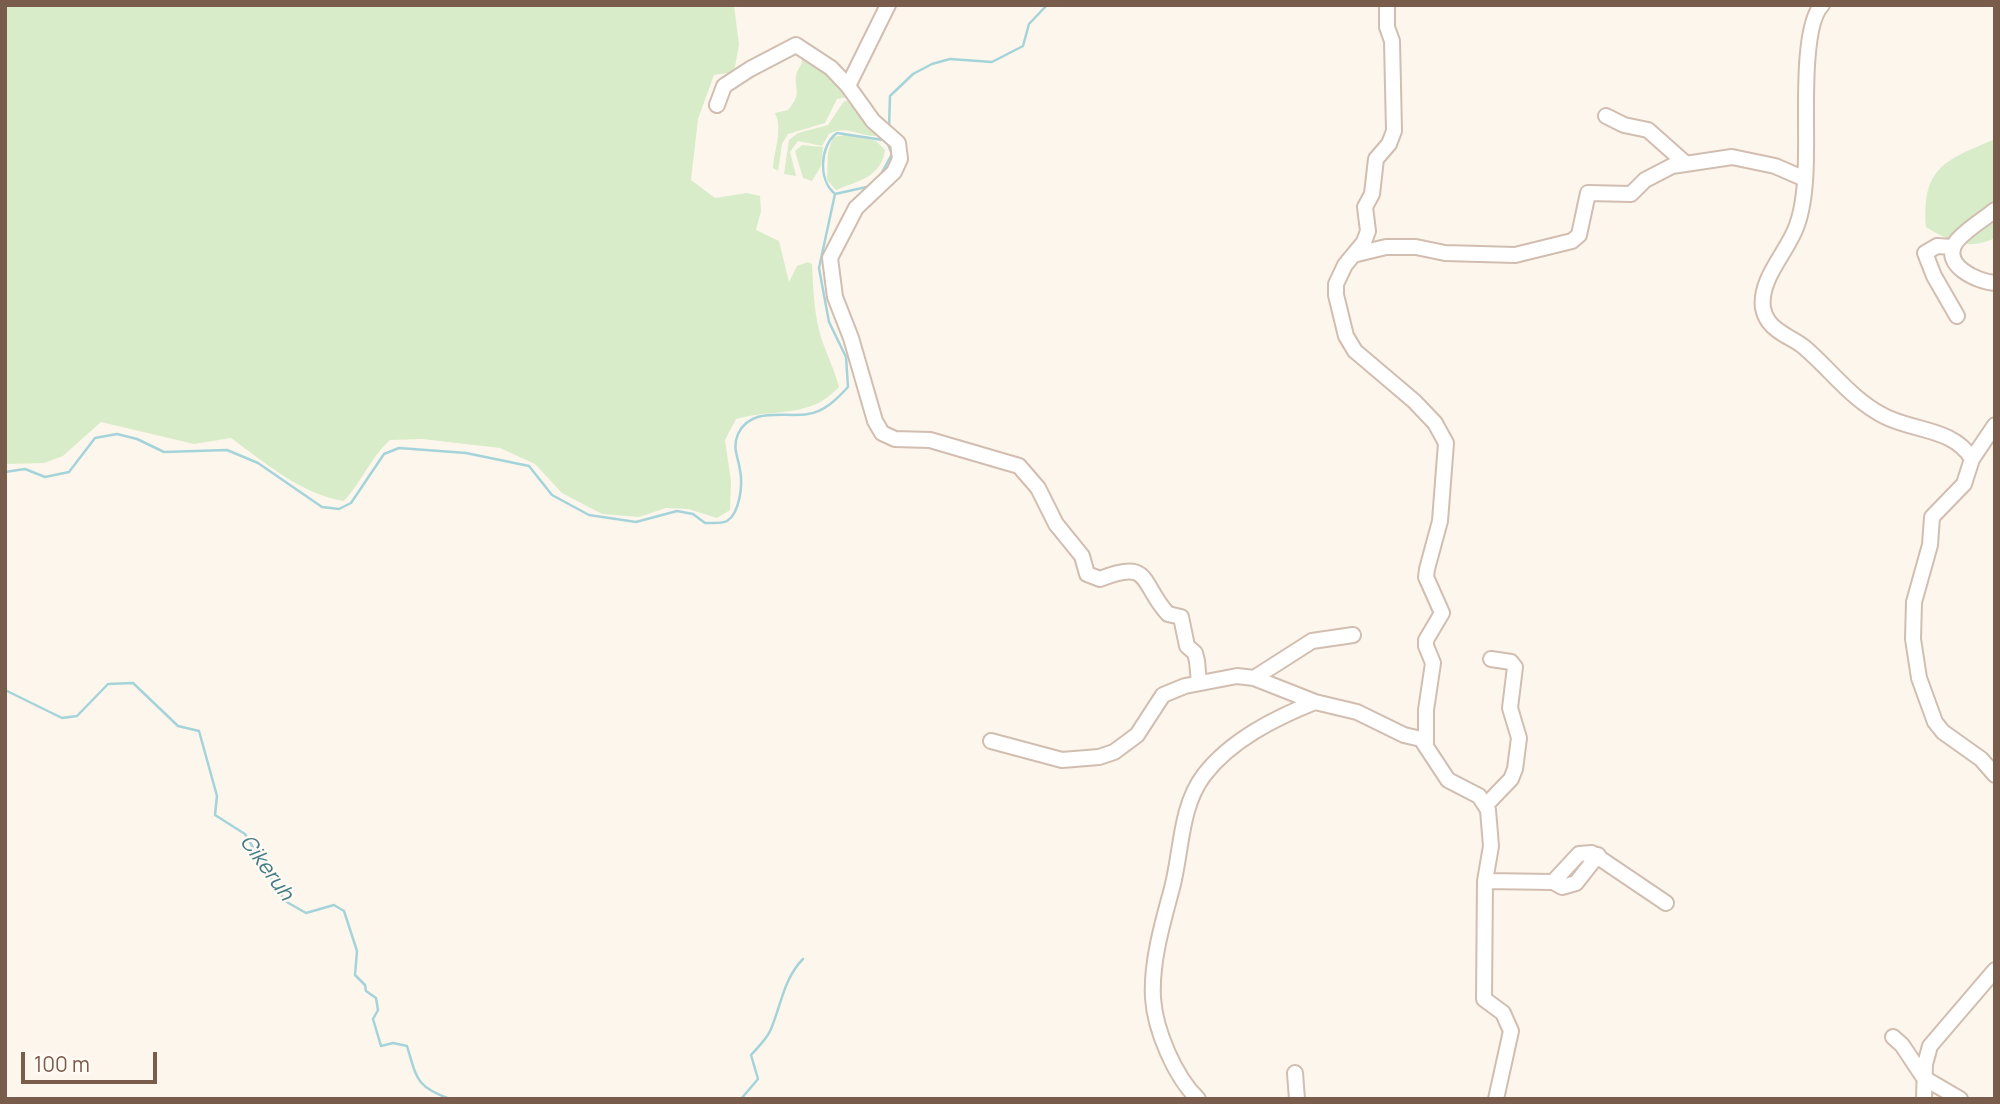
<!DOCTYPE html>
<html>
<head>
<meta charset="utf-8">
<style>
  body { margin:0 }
  #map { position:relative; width:2000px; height:1104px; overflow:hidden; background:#fdf6ec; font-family:Manrope,sans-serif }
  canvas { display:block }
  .frame { position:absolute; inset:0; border:7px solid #7a5c4d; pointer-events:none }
  .scale { position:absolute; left:21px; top:1052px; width:136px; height:32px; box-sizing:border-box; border:4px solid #7a5c4d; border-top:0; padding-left:9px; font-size:21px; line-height:24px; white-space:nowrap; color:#7a5c4d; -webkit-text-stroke:5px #fffaf3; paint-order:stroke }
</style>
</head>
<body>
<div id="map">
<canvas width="2000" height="1104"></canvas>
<div class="frame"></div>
<div class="scale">100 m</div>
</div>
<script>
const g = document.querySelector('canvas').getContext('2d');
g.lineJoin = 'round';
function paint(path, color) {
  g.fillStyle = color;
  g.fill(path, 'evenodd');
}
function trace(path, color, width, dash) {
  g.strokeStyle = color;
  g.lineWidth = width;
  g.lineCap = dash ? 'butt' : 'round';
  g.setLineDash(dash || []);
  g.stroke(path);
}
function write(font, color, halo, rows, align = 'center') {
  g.font = font + ' Manrope,sans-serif';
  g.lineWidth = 5;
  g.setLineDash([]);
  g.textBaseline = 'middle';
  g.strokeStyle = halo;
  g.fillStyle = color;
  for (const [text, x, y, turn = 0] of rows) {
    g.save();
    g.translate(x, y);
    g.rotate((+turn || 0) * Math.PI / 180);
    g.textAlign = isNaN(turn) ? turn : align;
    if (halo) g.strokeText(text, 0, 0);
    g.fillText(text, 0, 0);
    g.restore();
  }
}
paint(new Path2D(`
  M5,5h729l5,40 -5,27 -20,3 -16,44 -7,61 24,18 32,-5 13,3 1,15 -5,19 23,11 10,41 8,-16 11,-4 4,2c1,22 2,45 7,66 5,20 15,37 20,57 -29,32 -64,21 -103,32l-11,21 6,41 -1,29 -13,8 -29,-9 -22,-1 -27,9 -37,-3 -40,-21 -27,-29 -35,-16 -78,-9 -32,1c-21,20 -27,40 -46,61 -41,-6 -79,-38 -113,-63l-37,6 -93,-22 -38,34 -19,7 -39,1z
  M802,56l34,22 11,19 -10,2 -12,24 -37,11 -6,10 -4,27 -5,-3c1,-17 10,-38 2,-55l13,-3c16,-18 4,-23 9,-38 3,-7 6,-7 5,-16z
  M844,101l12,1 25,33c-18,5 -33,-12 -52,-1l-7,12 -24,-5 -8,11 6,24 -12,-2 5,-34 9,-7 30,-8z
  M851,134l25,7 9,9c-4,28 -28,31 -49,40l-9,-10 1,-28 5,-15z
  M1995,139v99c-26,13 -46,3 -69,-11 -4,-60 18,-66 69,-88z
  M802,145l21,2 -2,19 -9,15 -9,-3 -8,-27z`), '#d8ecc9');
trace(new Path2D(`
  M889,128l1,-32 23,-22 19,-10 18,-5 42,3 31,-16 6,-22 18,-19
  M880,176l12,-22 -7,-17
  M834,193c-16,-14 -14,-48 3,-60l46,7
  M5,472l20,-3 20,8 24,-5 26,-34 22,-4 20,5 27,13 63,-2 31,13 64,44 17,2 12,-6 33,-49 15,-6 67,5 63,13 23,29 37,20 47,7 41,-11 16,3 12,9c6,0 16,1 22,-2 13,-8 16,-37 13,-51 -2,-14 -8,-22 -2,-36 13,-28 47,-16 70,-20 16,-2 29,-15 40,-27l-2,-30 -17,-35 -10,-54 16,-74 36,-8
  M5,690l57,28 15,-2 31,-32 25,-1 45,43 21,5 18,65 -2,19 30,19 40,67 21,12 28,-8 10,6 13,40 -2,24 10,10 1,6 10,7 2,12 -5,9 8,27 12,-3 14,3c10,33 9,41 43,53
  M741,1099l17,-20 -7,-24c7,-8 16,-16 20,-26 10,-24 13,-51 32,-70`), '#a5d3da', 2.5);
const minor = new Path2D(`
  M888,5l-40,81 25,35 25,22 2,16 -6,13 -38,36 -26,50 5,39 16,41 24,83 7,12 13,6 35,1 89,26 19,22 18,36 26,32 5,18 13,5c52,-21 40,5 68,35l13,3 6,29 8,7 2,8 2,22
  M1387,5v22l5,14 2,90 -5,13 -13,15 -4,35 -7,13 3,24 -4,11 -19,23 -9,19v11l10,41 9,15 59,50 21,22 11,20 -6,78 -13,48 -1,8 16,36 -16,27v6l7,17 -7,47v33
  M1822,5c-21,21 -15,116 -16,147 0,23 -1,51 -9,73 -9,27 -38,53 -34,83 1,5 3,10 6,14 9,12 24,16 35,25 27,23 47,52 80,69 28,15 70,12 88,43l-8,25 -32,33 -2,28 -16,57 -1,37 6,39 16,44 8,10 38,27 14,16
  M717,105l7,-19 26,-17 46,-24 35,23 17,18
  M1606,116l18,9 24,5 36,32
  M1995,210c-12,10 -30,20 -39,32 -16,23 22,40 39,41
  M1953,247l-16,-1 -12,7 9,23 23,40
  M1357,254l29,-7h30l29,6 70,2 57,-14 7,-6 9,-42 43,1 14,-14 27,-14 60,-9 43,9 30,13
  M1972,459l23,-34
  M1254,678l58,-37 41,-6
  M991,741l71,19 37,-3 15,-5 23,-17 26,-40 22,-9 52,-10 17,2 61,24 42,10 47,23 17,4 27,41 31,16 9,14 3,36 -6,35 -1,118 19,14 8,18 -15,68
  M1486,805l25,-26 4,-10 4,-31 -9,-30 5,-41 -4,-5 -20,-3
  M1485,881l68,1 26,-28 13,-1 74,50
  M1553,882l9,5 14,-4 22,-28
  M1893,1037l9,8 22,33 36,21
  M1295,1073l2,26
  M1198,1099c-23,-22 -43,-69 -45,-101 -2,-35 9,-73 18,-106 11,-38 8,-84 33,-117 27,-35 71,-57 111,-73
  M1924,1099l1,-35 5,-18 65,-76`);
trace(minor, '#d1beb0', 18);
trace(minor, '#fff', 14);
write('italic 21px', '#437c86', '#fffaf3', [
  ["Cikeruh",266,868,54]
]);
</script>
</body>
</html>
